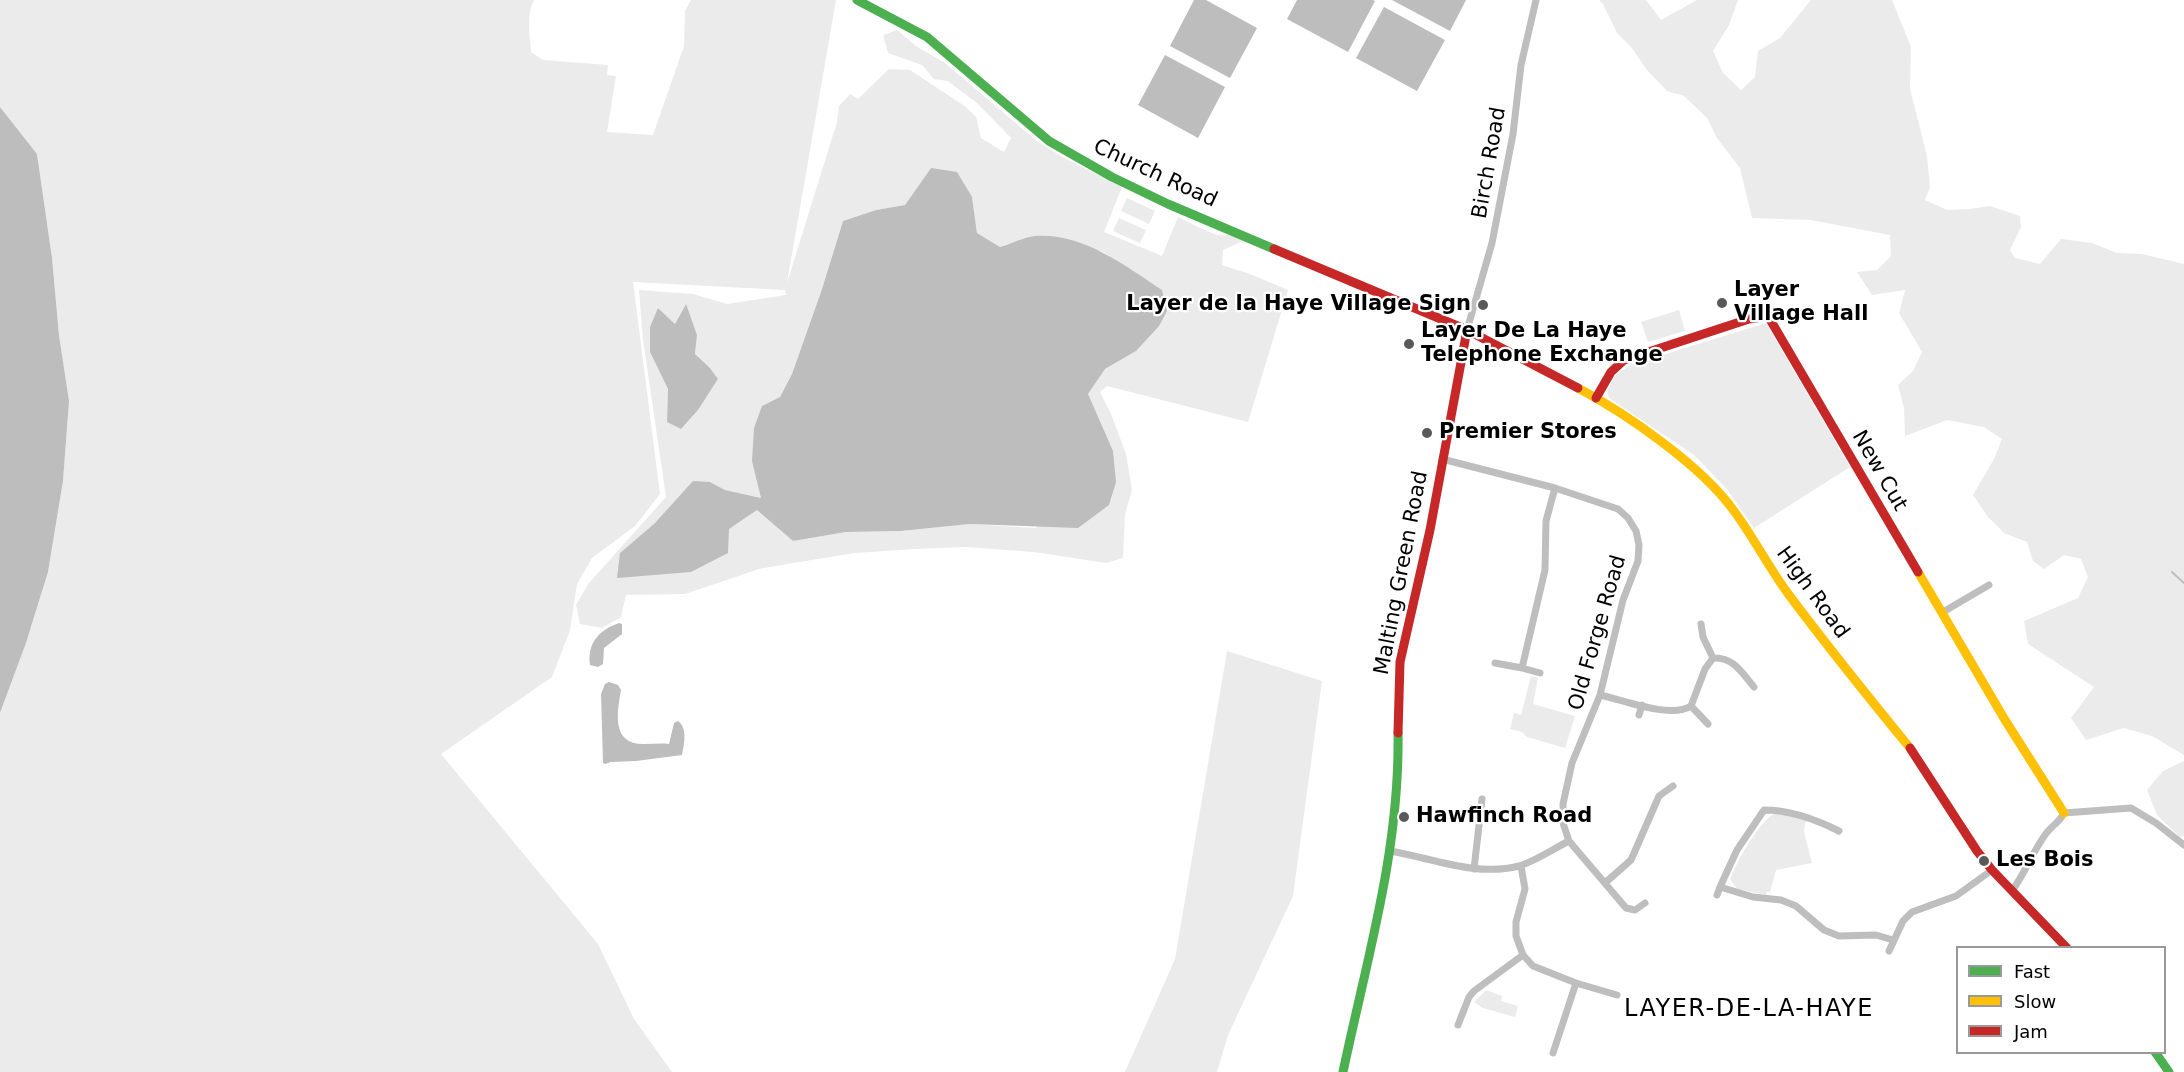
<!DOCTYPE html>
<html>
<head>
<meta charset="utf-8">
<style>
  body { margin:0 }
  #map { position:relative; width:2184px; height:1072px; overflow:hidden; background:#fff; font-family:"DejaVu Sans",sans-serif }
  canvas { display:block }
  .legend { position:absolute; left:1956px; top:946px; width:210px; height:108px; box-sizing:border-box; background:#fff; border:2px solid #999; margin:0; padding:8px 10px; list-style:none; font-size:18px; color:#000 }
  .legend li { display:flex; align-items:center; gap:12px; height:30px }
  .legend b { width:30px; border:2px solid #999 }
</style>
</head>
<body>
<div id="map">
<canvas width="2184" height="1072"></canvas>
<ul class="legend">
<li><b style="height:8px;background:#4caf50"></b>Fast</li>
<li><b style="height:8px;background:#ffc107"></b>Slow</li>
<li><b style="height:8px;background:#c62828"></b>Jam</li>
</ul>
</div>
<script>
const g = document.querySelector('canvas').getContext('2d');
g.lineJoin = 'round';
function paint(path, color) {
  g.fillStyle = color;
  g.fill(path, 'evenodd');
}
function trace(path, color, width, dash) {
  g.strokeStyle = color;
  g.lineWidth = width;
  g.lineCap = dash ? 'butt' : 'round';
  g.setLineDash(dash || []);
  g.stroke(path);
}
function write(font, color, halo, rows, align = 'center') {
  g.font = font + ' "DejaVu Sans",sans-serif';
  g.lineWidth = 4.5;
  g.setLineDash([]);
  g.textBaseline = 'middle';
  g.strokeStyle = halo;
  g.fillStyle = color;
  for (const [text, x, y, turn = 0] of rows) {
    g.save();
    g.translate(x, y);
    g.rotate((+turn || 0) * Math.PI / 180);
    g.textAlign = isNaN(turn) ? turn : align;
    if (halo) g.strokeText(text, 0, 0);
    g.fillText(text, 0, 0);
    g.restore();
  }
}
paint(new Path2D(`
  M0,0h534c-8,14 -4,37 -3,52l12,8 65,5 -1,10 9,1 -9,56 46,3 31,-89 1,-35 6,-11h145l-49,283 50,-161 2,-16 11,-12 8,5 31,-30 21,1 56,37 10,10 5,21 23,14 7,-14 -33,-34 -30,-23 -14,-2 -12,-14 -34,-12 -5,-18 14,-5 19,16 29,17 92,78 27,17 58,29 -18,45 58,24 16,-39c9,4 34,18 42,18 12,1 12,-3 23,6l-20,9 -1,15 28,9 38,16 -40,132 -141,-36 -7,6 11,22 15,40 6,36 -7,24 -2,44 -17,5 -72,-11 -68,-5 -52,2 -59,4 -68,11 -28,5 -74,25 -59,1 -5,22 -19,11 -22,-4 -4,-19 13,-22 77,-86 -23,-157 -4,-50 54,4 34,10 59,-9 -1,-5 -152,-8 27,212 -25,32 -43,32 -15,26 -7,46 -18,47 -111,77 157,190 36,75 38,53h-672v-359l26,-70 22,-71 15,-91 6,-80 -10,-66 -7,-77 -15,-104 -37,-47zM931,168l41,29 5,36 23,14 34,-11 67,15 61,39 -26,61 -31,18 -17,25 8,20 -60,114 -66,-4 -69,7 -55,1 -53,9 -36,-31 -29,19 -108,24 35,-30 55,-41 15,8 36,8 -1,-10 2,-82 18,-9 12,-23 30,-85 21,-68 33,-11 29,-5zM685,305l12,30 -2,19 15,14 8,11 -20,31 -17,19 -14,-8 1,-32 -18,-37 8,-44 17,16z
  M1599,0h47l15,20 36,-20h41l-9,25 -16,26 10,22 18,17 14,-13 3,-26 22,-13 31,-38h81l19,47 -1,42 17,67 3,31 -5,13 22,10 23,-1 20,-3 30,10 1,11 -11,23 5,8 25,6 21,-25 31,4 25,10 25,1 42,10v491l-32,-19 -28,-8 -38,12 -15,-22 23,-31 -66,-43 -4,-23 54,-23 10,-21 -7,-18 -17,-4 -20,14 -11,-8 -6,-19 -23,-9 -16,-16 -15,-22 21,-36 8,-20 -18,-12 -37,-7 -42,16 -1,-28 -6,-23 15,-14 9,-19 -23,-39 6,-23 -33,5 -15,-23 20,-2 14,-14 -1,-21 -79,-15 -59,-2 -12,-50 -23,-30 -10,-20 -23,-22 -17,-5 -20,-21 -16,-23 -14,-14 -14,-29z
  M1127,198l28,13 -6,13 -28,-13z
  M1119,218l27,12 -6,13 -27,-12z
  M1679,310l6,21 -37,11 -7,-20z
  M1766,323l84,144 -96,61 -28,-40 -32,-33 -85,-57 -2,-6 7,-15 16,-12z
  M1227,651l95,30 -29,215 -65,139 -11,37h-92l50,-113z
  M1531,676l7,2 -5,26 42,12 -10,32 -38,-11 -5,-5 -12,-3 4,-16 7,2z
  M2184,761v75l-4,1 -23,-22 -10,-25 16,-19z
  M1778,812l31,8 -4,3 -1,9 8,31 -36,7 -6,22h-3l-1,3 -29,-6 -7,-10c6,-15 31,-63 48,-67z
  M1486,990l16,6 -1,5 17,5 -3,11 -32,-9 -9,-6z`), '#ebebeb');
paint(new Path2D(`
  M1194,0h12l51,28 -27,50 -60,-32z
  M1297,0h76l2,1 -27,51 -61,-33z
  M1392,0h74l-16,31z
  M1384,7l61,33 -28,51 -61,-33z
  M1165,55l60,32 -27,51 -60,-33z
  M0,107l37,47 15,104 7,77 10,66 -6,80 -15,91 -22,71 -26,70z
  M931,168l26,4 15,25 5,36 23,14c11,-3 24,-10 35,-11 48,-3 89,29 127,54l5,21 -8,15 -23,25 -31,18 -17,25 25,57 3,31 -7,23 -31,23 -108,-4 -69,7 -55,1 -53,9 -36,-31 -28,19 -1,24 -37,19 -74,6 3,-25 35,-30 38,-42 17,1 15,8 36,8 -9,-37 2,-33 8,-22 18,-9 12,-23 30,-85 21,-68 33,-11 29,-5z
  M686,304l11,31 -2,19 15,14 8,11 -20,31 -17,19 -14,-7 1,-33 -18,-37v-25l8,-19 17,16z
  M619,623l3,1v10l-18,14 -1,16 -5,3 -8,-2c-3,-22 9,-35 29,-42z
  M609,682l9,3 3,5c-4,23 -10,55 24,54 8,0 16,-1 24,0l5,-21 4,-2c10,7 6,24 4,34l-46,6 -25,1 -6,2 -2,-1 -2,-69 4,-10z`), '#bdbdbd');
trace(new Path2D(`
  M2172,572l12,11`), '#bdbdbd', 2);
trace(new Path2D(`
  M1467,330l25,-87 21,-109 8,-69 15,-65
  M1442,459l113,29 63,21 10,9 8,13 3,14 -1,16 -15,39 -23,95 -28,68 -9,41v19l6,18 57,67 9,2 10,-7
  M1943,612l46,-27
  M1701,624l2,13 10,21
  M1495,663l27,5 23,-98 1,-49 9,-33
  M1522,668l18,5
  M1600,695c23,5 70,24 91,11l14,-37 8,-11c21,-1 29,15 41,29
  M1691,706l17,18
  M1639,715l3,-10
  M1390,851c42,7 86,26 129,15 17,-5 34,-17 50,-25
  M1521,866l4,23 -9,33v14l7,19 10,11 43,17 41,12
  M1474,869l8,-70
  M1606,882l25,-22 28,-64 14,-10
  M1720,887l17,-37 27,-40c26,0 51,9 75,21
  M2012,891c13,-18 20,-38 33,-56 5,-8 15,-13 19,-22l67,-5 25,15 28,22
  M1717,895l3,-8 33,10 28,3 15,6 28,24 15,6 37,-1 17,5
  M1889,951l14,-30 9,-9 44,-16 36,-26
  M1458,1025l11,-28 5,-6 49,-36
  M1553,1053l23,-70`), '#bebebe', 7);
trace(new Path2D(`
  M857,0l70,37 122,104 63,36 56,27 106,45
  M2155,1052l14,20
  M1343,1072c24,-114 57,-222 55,-339`), '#4caf50', 9);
trace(new Path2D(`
  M1578,388c49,26 124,78 156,123 20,27 35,57 55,84 39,52 80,103 121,153
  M1918,572l87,148 59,93`), '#ffc107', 9);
trace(new Path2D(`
  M1274,249l193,81 111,58
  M1596,398l15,-26 13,-12 125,-41 19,-3 150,256
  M1398,733l2,-71 30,-132 37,-200
  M1910,748l67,103 15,19 75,78`), '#c62828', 9);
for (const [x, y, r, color] of [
  [1722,303,6,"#595959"],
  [1483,305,6,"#595959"],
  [1409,344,6,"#595959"],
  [1427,433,6,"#595959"],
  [1404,817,6,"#595959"],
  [1984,861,6,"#595959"]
]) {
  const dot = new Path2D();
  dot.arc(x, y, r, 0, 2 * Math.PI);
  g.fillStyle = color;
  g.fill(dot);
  trace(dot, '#fff', 2);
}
write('21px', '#000', '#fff', [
  ["Birch Road",1490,163,-80],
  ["Church Road",1155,174,25],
  ["New Cut",1879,471,60],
  ["Malting Green Road",1402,573,-79],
  ["High Road",1812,593,54],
  ["Old Forge Road",1598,633,-74]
]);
write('bold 21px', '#000', '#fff', [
  ["Layer",1734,291],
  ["Village Hall",1734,315],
  ["Layer de la Haye Village Sign",1471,305,"right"],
  ["Layer De La Haye",1421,332],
  ["Telephone Exchange",1421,356],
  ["Premier Stores",1439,433],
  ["Hawfinch Road",1416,817],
  ["Les Bois",1996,861]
], 'left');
g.letterSpacing = '1.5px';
write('24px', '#000', '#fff', [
  ["LAYER-DE-LA-HAYE",1749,1010]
]);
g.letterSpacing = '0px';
</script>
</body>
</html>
